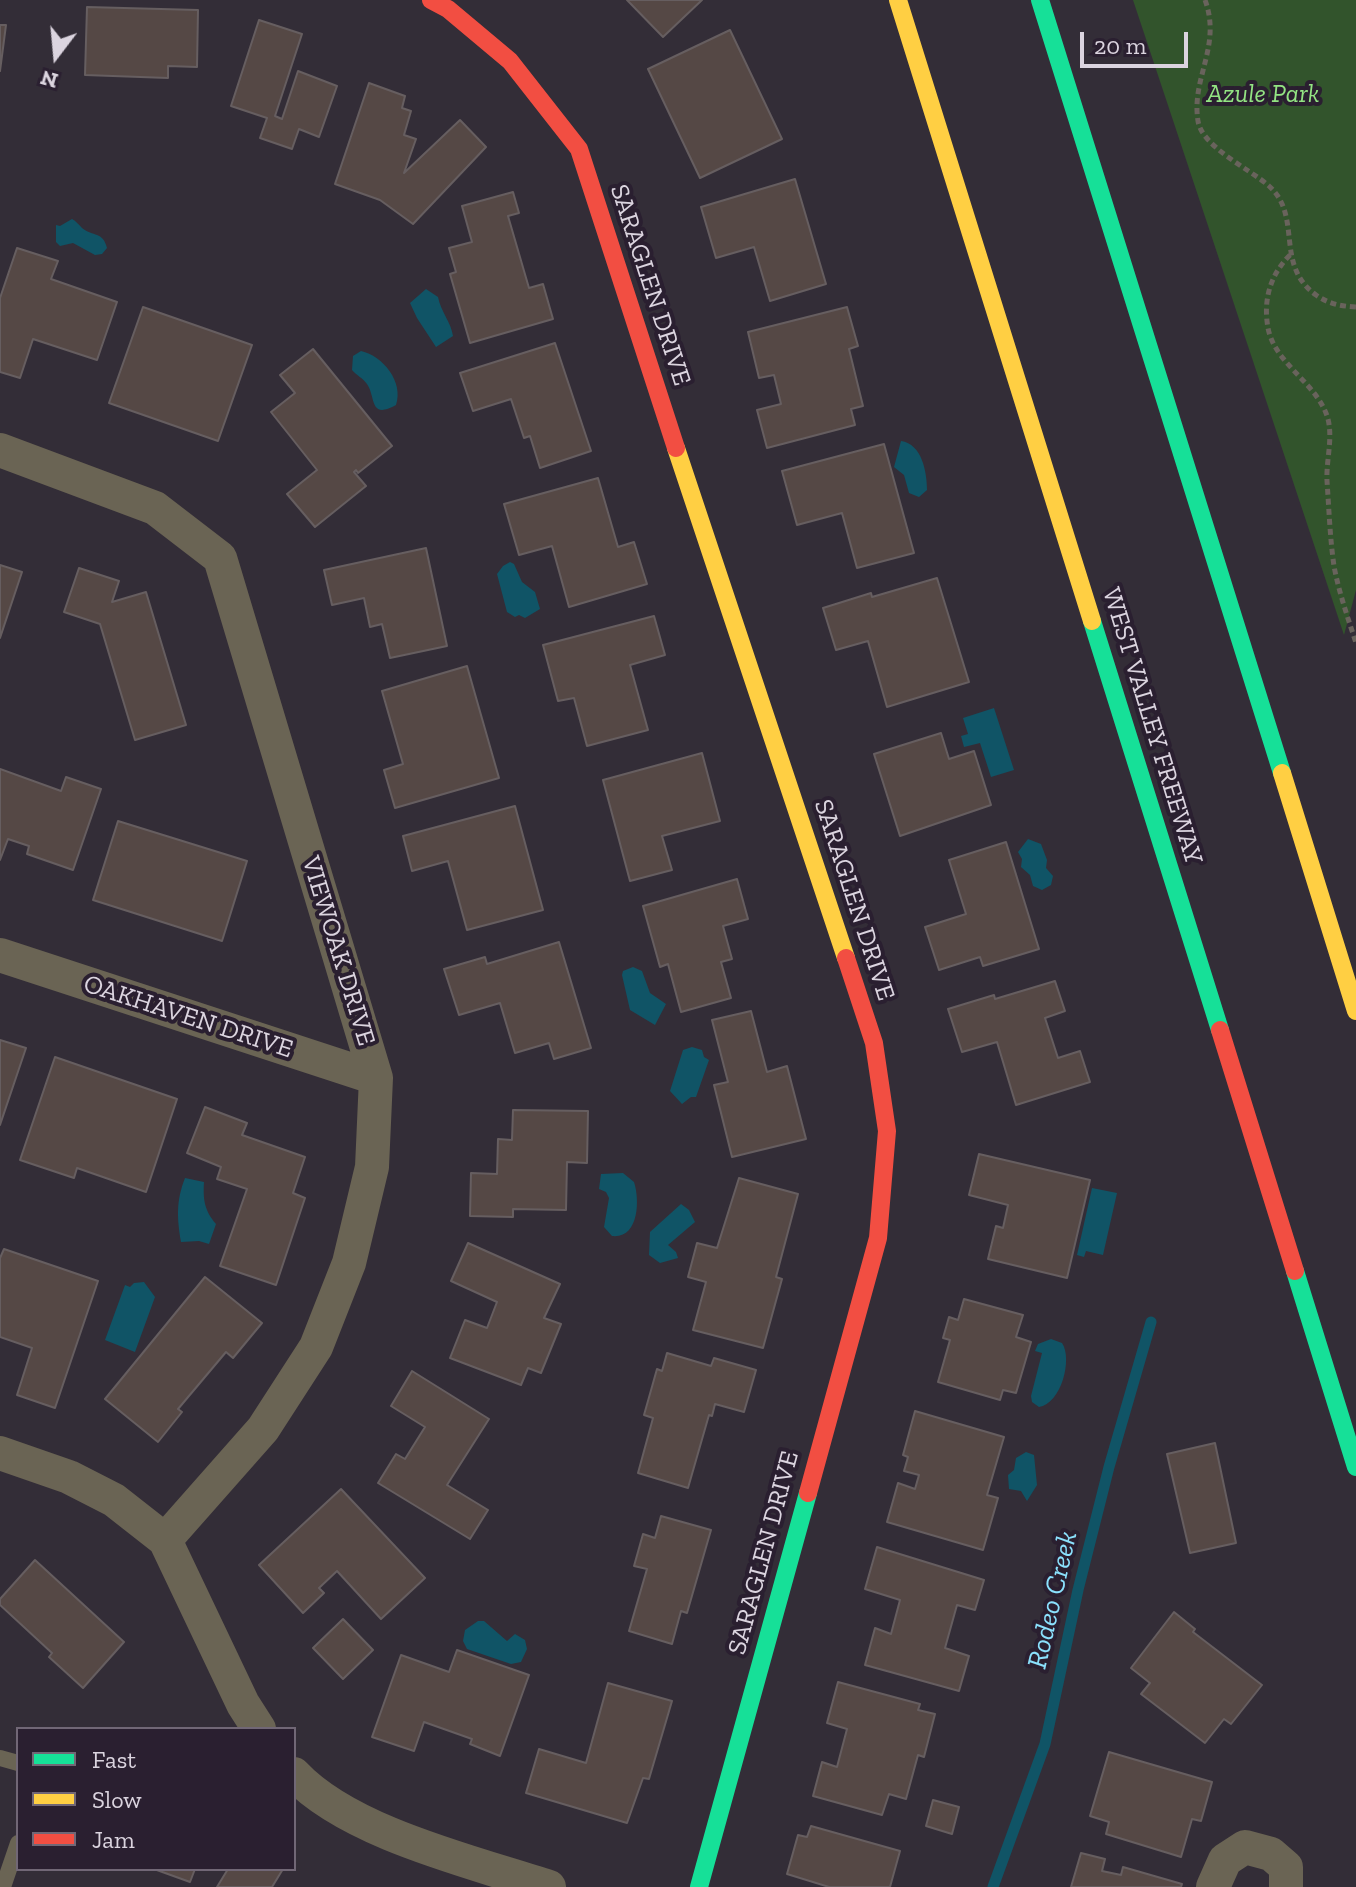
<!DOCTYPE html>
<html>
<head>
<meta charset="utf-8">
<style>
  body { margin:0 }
  #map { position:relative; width:1356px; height:1887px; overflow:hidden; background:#332d37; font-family:"Zilla Slab",serif }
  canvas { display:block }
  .legend { position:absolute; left:16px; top:1727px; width:280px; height:144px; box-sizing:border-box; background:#2a1f30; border:2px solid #716776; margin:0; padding:10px 14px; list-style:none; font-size:24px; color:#dbd4df }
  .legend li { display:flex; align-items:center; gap:16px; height:40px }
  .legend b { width:40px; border:2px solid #716776 }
  .north { position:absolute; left:16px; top:16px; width:80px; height:80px; -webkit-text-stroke:6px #2a1f30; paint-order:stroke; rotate:196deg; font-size:22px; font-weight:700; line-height:32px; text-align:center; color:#dbd4df }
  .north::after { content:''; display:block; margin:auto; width:28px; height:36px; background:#dbd4df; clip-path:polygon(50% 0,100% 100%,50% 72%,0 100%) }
  .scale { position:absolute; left:1080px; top:32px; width:108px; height:36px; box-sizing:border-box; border:4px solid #dbd4df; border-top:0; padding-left:10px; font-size:24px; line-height:28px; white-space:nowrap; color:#dbd4df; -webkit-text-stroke:6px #2a1f30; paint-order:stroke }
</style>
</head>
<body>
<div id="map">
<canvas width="1356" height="1887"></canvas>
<ul class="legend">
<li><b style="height:10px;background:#16e098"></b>Fast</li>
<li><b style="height:10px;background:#ffcf43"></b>Slow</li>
<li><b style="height:10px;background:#f24e42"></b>Jam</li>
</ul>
<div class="north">N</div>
<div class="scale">20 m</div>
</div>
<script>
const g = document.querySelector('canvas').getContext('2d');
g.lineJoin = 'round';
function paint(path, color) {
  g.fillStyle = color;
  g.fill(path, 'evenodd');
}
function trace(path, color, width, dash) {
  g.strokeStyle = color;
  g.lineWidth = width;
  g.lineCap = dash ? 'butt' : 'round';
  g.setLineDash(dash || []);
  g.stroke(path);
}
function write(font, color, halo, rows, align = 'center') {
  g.font = font + ' "Zilla Slab",serif';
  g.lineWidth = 8;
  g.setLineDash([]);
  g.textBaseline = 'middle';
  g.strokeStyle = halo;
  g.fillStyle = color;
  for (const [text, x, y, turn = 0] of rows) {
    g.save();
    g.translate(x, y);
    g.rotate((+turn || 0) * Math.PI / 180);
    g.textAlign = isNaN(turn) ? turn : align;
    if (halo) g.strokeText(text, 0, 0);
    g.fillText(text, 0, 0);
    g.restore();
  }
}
paint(new Path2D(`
  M1133,0h223v590l-12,45z`), '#32542c');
paint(new Path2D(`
  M72,219c4,2 7,6 10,9 11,9 21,3 25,20l-5,6 -7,1 -22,-12 -13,3 -4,-4v-17l4,1z
  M426,289l12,8c3,15 13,25 15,39l-17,11 -19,-29 -7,-15z
  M361,351c22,5 43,31 35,54 -27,15 -20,-8 -29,-21 -4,-6 -11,-9 -15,-14l1,-14z
  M901,441c21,3 26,31 26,49l-8,7 -10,-4 -5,-18 -10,-8z
  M510,562l4,2 8,18 13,10 5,17 -15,9 -6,-3 -4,2 -8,-5 -10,-38 6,-8z
  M994,708l20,62 -23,7 -11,-34 -16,4 -3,-11 7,-2 -5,-16z
  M1028,839l13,5 6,16 -1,8 7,8 -2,9 -9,5 -9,-4 -3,-11 -9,-8 1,-8 -4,-7z
  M633,967l9,4 8,22 16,11 -11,21 -25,-15 -8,-35 1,-4z
  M692,1047l10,3 2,7 5,3 -13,37h-5l-9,7 -12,-13 13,-41z
  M623,1173l11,9c6,18 5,57 -22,54l-8,-9 5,-29 -3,-6 -7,-3 2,-15z
  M185,1178l19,4c-1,17 0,28 12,42l-7,20 -10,-3 -18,1c-4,-24 -5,-41 4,-64z
  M1092,1188l25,5 -14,62 -17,-4 -2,6 -7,-2z
  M681,1204l8,6 6,12 -27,23 8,7 2,6 -18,5 -11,-8 1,-23z
  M144,1282l11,15 -20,55 -30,-12 20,-55 5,2 4,-4z
  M1051,1339l11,4c11,16 -1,61 -23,64l-7,-5 -1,-6 11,-43 -7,-2 3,-7z
  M1026,1452l8,3 3,30 -10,16 -6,-10 -12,-2 -1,-14 6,-5 2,-12z
  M478,1621h6l23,20 8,-7 10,6 2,9 -6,13 -10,2 -44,-15 -4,-8 2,-11z`), '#105466');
trace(new Path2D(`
  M993,1887l52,-143 33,-154 31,-123 42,-145`), '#105466', 11);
const building = new Path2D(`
  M627,0h75l-39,37z
  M87,7l111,3 -1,57 -29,-1v12l-83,-3z
  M259,20l43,14 -27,82 7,3 16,-48 39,15 -18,51 -20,-8 -7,20 -32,-11 7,-20 -36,-12z
  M0,25h6l-6,46z
  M730,30l52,109 -82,39 -52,-109z
  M369,83l36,13 -3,12 9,3 -7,24 12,4 -12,34 56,-53 26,27 -73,77 -33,-24 -45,-16z
  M795,179l31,105 -56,17 -16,-54 -38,11 -15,-51z
  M513,192l6,21 -11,3 21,72 14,-4 10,35 -83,24 -20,-69 6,-2 -7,-24 23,-6 -10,-36z
  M17,248l41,13 -7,18 66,23 -20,58 -64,-21 -13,39 -20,-6v-74z
  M143,307l109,38 -34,96 -109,-38z
  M847,307l11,39 -9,3 14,57 -12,3 4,16 -88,23 -10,-38 24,-6 -7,-29 -15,3 -11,-46z
  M555,343l36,108 -51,17 -10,-32 -6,2 -13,-39 -38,12 -13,-38z
  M313,349l79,97 -34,27 -2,-3 -2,2 12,14 -51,41 -28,-33 30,-24 -46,-58 24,-19 -15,-18z
  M884,444l30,109 -57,15 -15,-55 -45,12 -15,-54z
  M598,478l20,69 16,-5 13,42 -78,23 -17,-61 -33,9 -15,-51z
  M426,548l21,98 -57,12 -8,-34 -12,3 -6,-29 -32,7 -8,-35z
  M0,565l22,7 -22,66z
  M79,568l40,13 -7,21 34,-10 40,133 -51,15 -35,-116 -36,-12z
  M937,578l32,104 -82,25 -19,-66 -32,9 -13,-42 48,-15 1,4z
  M654,616l11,39 -35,10 18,65 -61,16 -13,-48 -16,3 -15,-56z
  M467,666l32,112 -104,30 -11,-38 19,-6 -21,-73z
  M941,733l8,26 25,-8 17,54 -91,31 -26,-82z
  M702,753l18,68 -58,15 10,34 -42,11 -27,-101z
  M0,769l61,22 5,-14 35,12 -28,81 -46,-16 2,-8 -21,-7 -8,21z
  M515,806l28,104 -76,20 -19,-69 -36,10 -9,-35z
  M118,821l129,40 -25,80 -129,-41z
  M1006,842l33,107 -56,17 -3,-9 -41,13 -14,-43 41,-13 -17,-54z
  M737,879l11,40 -25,7 9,33 -11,3 10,36 -50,14 -13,-48 -8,3 -17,-61z
  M559,942l32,106 -37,11 -5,-16 -34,10 -15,-50 -41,12 -15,-46 41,-12 2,7z
  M1055,981l10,30 -20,7 13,40 22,-7 10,31 -74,23 -19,-63 -35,10 -14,-43 46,-14 1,4z
  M751,1011l16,61 20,-6 19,73 -74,18 -18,-72 14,-3 -16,-62z
  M0,1040l26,8 -26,77z
  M55,1057l122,42 -31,93 -69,-24 -3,10 -54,-18z
  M205,1107l42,16 -5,12 63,22 -12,36 12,5 -29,87 -56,-19 27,-77 -30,-10 4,-12 -34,-14z
  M513,1110l75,1 -1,52 -20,-1 -1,48 -53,-1v8l-43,-1 1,-43 26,1 1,-35 14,1z
  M979,1154l111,26 -23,98 -79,-19 8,-33 7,2 5,-23 -39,-10z
  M739,1178l59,16 -22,83 6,2 -19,69 -70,-18 13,-48 -18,-5 9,-34 20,5z
  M468,1243l92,41 -16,34 17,6 -20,49 -13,-5 -7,17 -71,-27 15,-38 22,8 10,-26 -46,-21z
  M4,1249l94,32 -43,127 -38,-13 15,-47 -32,-11v-79z
  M205,1277l57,46 -29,35 -7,-6 -48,57 4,3 -24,30 -53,-43z
  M964,1299l59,16 -7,22 15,5 -15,51 -13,-3 -3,10 -62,-18 12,-42 -7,-2 6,-21 9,3z
  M667,1353l44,13 3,-8 42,12 -12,42 -29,-8 -3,12 -3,-1 -21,73 -50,-15 15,-55 -9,-3 13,-46 5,2z
  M412,1371l77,48 -42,66 41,25 -18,29 -92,-56 18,-29 9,5 20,-32 -34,-21z
  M915,1411l89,26 -17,58 11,3 -15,52 -96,-28 11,-39 17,6 4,-14 -15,-4 4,-14 -5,-2z
  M1215,1443l21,100 -46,10 -23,-99z
  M341,1489l84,89 -44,41 -44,-48 -18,17 5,5 -21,20 -44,-48z
  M661,1516l50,14 -24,83 -6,-2 -9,33 -43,-13 18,-62 -13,-3 9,-32 12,4z
  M877,1547l107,33 -9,30 -18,-5 -12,43 24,8 -10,35 -94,-26 10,-37 16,6 9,-34 -35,-11z
  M35,1560l89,82 -41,46 -34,-31 3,-4 -52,-48v-6z
  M1174,1612l21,17 -2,3 69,53 -31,39 -7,-5 -19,24 -64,-49 9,-11 -19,-15z
  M343,1619l30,31 -30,29 -30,-31z
  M457,1650l72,25 -29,81 -30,-12 2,-5 -48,-17 -10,29 -42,-14 29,-82 48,17z
  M838,1682l82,22 -2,6 17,4 -11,43 -6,-2 -12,44 -17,-5 -7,21 -69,-19 9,-34 15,5 10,-38 -20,-6z
  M608,1683l64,18 -23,78 -6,-1 -16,45 -101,-30 13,-44 47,14z
  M1109,1752l103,30 -11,39 -9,-2 -11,38 -75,-23 3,-12 -19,-6z
  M933,1800l26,7 -7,27 -26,-8z
  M811,1826l89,25 -10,36h-61l-42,-13 11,-39 9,2z
  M1081,1853l24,6 -3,12 19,4 2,-8 59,17 -1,3h-110z
  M154,1869h41l-5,13z
  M228,1869h55l-11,18h-55z`);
paint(building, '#554845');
trace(building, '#665e60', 2);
trace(new Path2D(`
  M1205,0c17,46 -14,78 -7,121 4,26 52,48 71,65 34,30 5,79 47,109 13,9 24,11 40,12
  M1290,255c-20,20 -27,45 -22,73 7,37 50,55 60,91 5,21 -2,41 -1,62 2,28 3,58 7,85 5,27 14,52 22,77`), '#69635c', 5, [6, 4]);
trace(new Path2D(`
  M0,1758l18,5
  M3,1887l15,-44`), '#6a6454', 16);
trace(new Path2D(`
  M0,450l155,58 65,50 156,520 -4,89 -23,96 -33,84 -53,82 -98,111
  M0,955l376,123
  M0,1453l69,24 45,23 51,40 78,164 16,25
  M294,1774c55,59 179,88 255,113
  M1213,1887l12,-27 20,-13 26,7 15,13v20`), '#6a6454', 34);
trace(new Path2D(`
  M1040,0l242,773
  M1092,621l128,409
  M1295,1271l61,196
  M699,1887l109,-394`), '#16e098', 18);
trace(new Path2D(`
  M898,0l194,621
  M676,448l170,510
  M1282,773l74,238`), '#ffcf43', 18);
trace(new Path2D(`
  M431,0l17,9 62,52 69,88 97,299
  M1220,1030l75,241
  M808,1493l70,-255 9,-107 -13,-88 -28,-85`), '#f24e42', 18);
write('italic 26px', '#93e483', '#2a1f30', [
  ["Azule Park",1263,95]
]);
write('26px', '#dbd4df', '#2a1f30', [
  ["SARAGLEN DRIVE",650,285,72],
  ["WEST VALLEY FREEWAY",1152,726,73],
  ["SARAGLEN DRIVE",854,900,72],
  ["VIEWOAK DRIVE",338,951,73],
  ["OAKHAVEN DRIVE",188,1017,18],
  ["SARAGLEN DRIVE",764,1553,-75]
]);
write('italic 28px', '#8be1fd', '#2a1f30', [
  ["Rodeo Creek",1053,1600,-77]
]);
</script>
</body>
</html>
